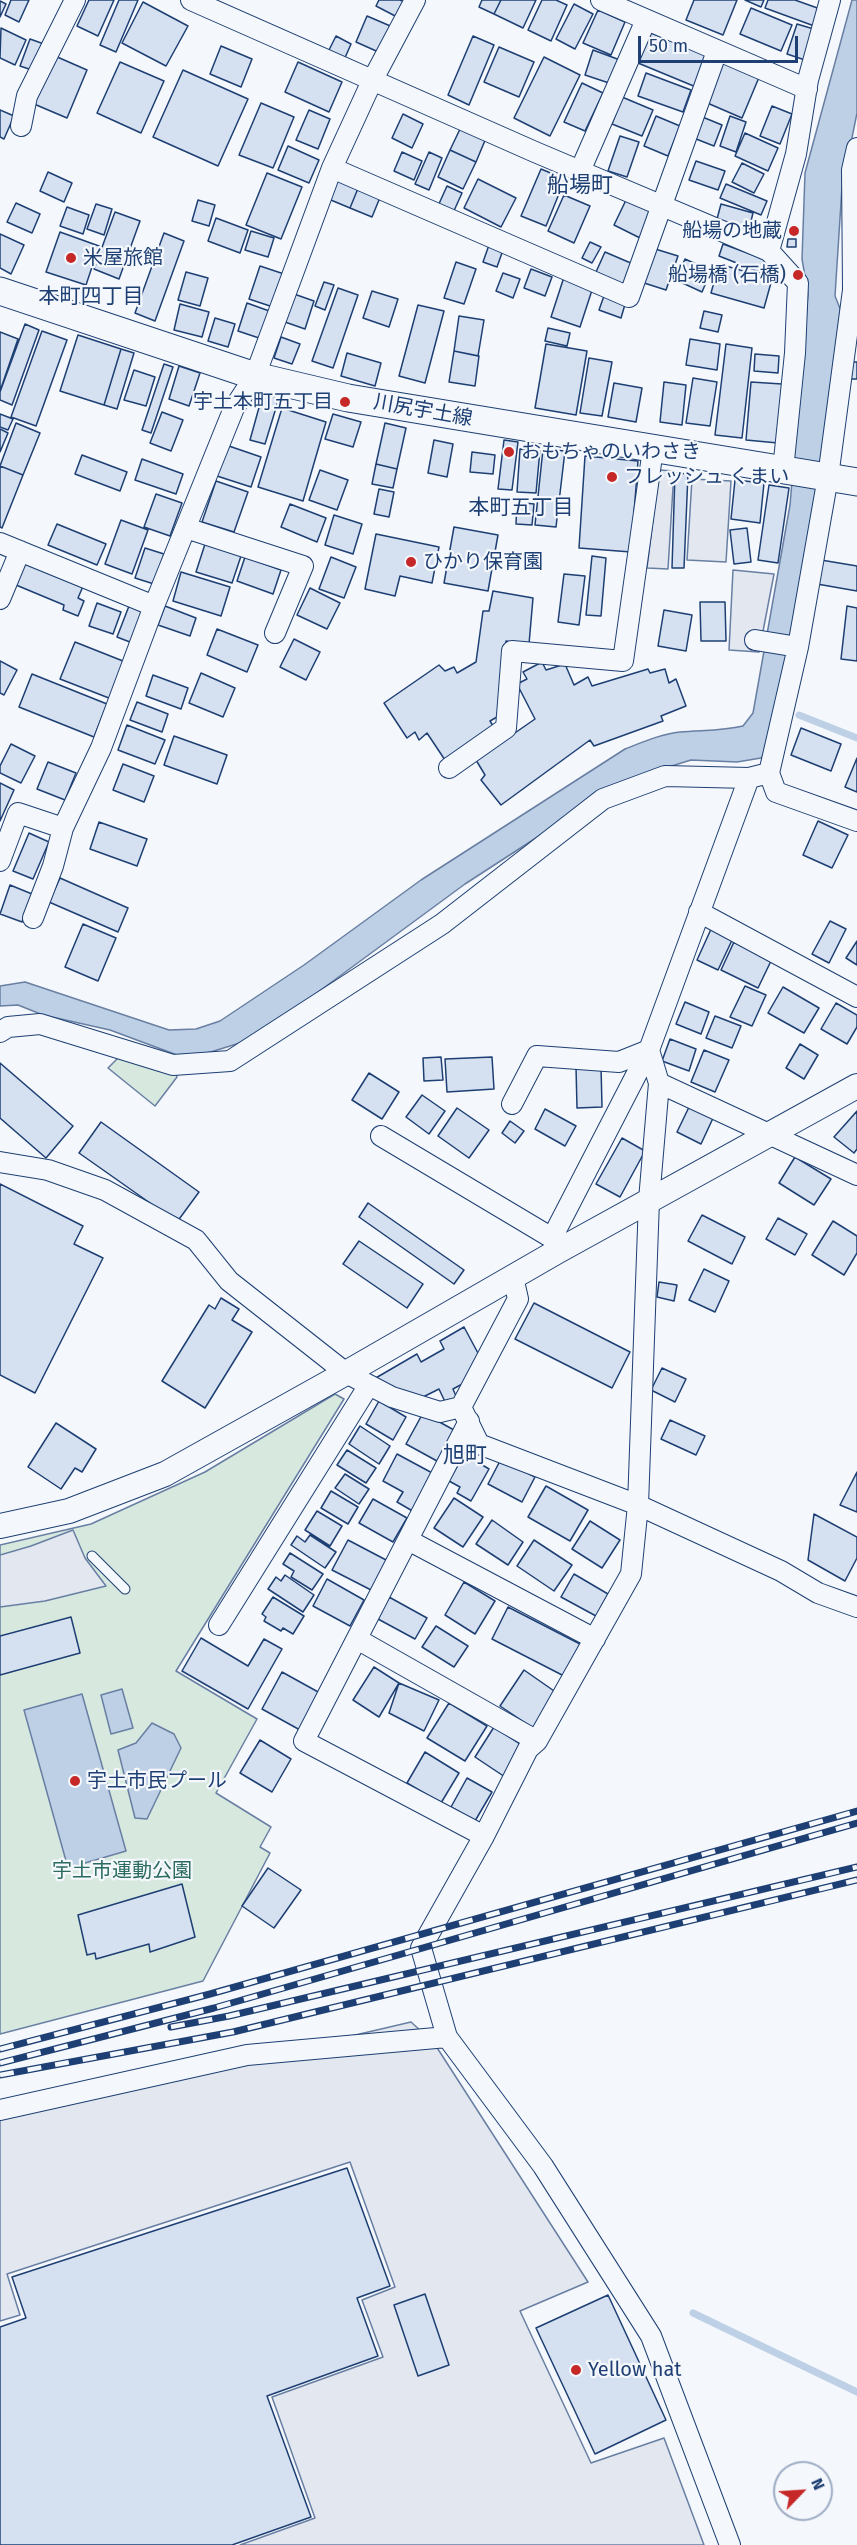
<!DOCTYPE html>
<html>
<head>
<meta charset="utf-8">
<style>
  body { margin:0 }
  #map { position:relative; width:857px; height:2545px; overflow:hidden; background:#f4f7fb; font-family:"Fira Sans",sans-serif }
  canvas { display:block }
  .north { position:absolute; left:773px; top:2461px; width:60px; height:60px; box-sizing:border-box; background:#f4f7fb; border:2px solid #9eadc5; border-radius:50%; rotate:65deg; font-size:16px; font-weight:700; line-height:24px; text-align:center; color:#1d3f73 }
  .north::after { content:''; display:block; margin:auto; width:21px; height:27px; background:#c62828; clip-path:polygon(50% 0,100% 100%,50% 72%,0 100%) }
  .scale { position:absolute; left:638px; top:36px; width:160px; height:27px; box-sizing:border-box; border:3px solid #1d3f73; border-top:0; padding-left:8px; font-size:18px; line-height:21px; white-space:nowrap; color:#1d3f73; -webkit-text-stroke:4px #f4f7fb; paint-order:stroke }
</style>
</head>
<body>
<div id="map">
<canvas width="857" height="2545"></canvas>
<div class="north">N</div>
<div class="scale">50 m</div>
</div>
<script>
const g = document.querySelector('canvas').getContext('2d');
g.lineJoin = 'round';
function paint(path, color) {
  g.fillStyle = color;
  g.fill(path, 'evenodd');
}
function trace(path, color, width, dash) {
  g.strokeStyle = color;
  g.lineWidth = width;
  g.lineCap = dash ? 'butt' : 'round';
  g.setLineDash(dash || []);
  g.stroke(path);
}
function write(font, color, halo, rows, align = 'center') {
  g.font = font + ' "Fira Sans","Noto Sans JP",sans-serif';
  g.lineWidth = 4.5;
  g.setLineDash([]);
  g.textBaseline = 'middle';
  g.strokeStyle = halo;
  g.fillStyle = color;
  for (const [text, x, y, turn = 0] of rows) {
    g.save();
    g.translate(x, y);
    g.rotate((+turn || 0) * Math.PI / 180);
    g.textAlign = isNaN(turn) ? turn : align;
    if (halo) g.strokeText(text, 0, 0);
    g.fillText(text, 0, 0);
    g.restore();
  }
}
const green = new Path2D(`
  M126,1050l47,15 4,12 -22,29 -47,-38z
  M335,1394l9,5 -168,272 81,48 -41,74 55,34 -11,20 10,6 -67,128 -203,53v-489l91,-21 114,-52z`);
paint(green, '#d7e8df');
trace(green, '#687fa3', 1.5);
const parking = new Path2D(`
  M659,470l15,1 -6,98 -21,-1z
  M692,479l39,2 -5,81 -39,-2z
  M733,570l41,4 -15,78 -30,-2z
  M73,1530l12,28 21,28 -61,15 -45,6v-52l31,-9z
  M411,2022l23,21 154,239 -68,29 71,152 73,-25 40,107h-464l75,-27 -43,-121 111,-40 -21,-57 33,-13 -45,-125 -343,112 13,41 -20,6v-203z`);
paint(parking, '#e3e8f0');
trace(parking, '#687fa3', 1.5);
const water = new Path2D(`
  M852,0h5v113l-15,74 -7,109 6,15 -20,148 -48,286 -12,13 -24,4 -46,-2 -42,13 -36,15 -148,96 -189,139 -33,19 -42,13h-24l-67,-25 -67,-15 -25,-10 -18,1v-20l25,-4 144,48 27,-1 24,-8 84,-56 117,-85 204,-131c18,-7 36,-15 55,-17 22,-2 42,-1 63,-6l10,-13 37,-208 18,-211 -6,-35 3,-86z
  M122,1689l11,39 -22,6 -10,-39z
  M82,1694l44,157 -58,17 -44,-158z
  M152,1723l22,11 7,14 -34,71 -12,-1 -17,-68 18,-7z`);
paint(water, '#bed0e5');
trace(water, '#687fa3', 1.5);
trace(new Path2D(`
  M799,715l58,23
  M693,2313l164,79`), '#bed0e5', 7);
const building = new Path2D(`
  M11,0h18l-10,22 -14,-7z
  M89,0h25l-16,36 -21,-10z
  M119,0h19l-22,52 -16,-7z
  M379,0h21l7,3 -8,15 -23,-12z
  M482,0h19l-7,14 -15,-7z
  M501,0h35l-13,28 -29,-14z
  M542,0h14l11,5 -16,36 -23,-11z
  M694,0h43l-14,35 -37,-15z
  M745,0h19l-3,7z
  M768,0h27l28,10 -6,17 -52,-19z
  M0,1l6,3 -6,13z
  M143,2l45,24 -22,40 -44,-23z
  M574,4l19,10 -18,35 -19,-10z
  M751,8l41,17 -11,26 -41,-17z
  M598,10l27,12 -14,33 -28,-12z
  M367,16l28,12 -12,26 -27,-12z
  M797,24l20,6 -9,31 -21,-7z
  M1,28l25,12 -11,25 -15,-7z
  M651,33l57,23 -12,31 -58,-24z
  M336,36l15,8 -7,16 -16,-8z
  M473,36l21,9 -25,60 -21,-10z
  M30,39l14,5 -9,27 -15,-5z
  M221,46l31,13 -11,28 -31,-13z
  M499,47l35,15 -15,35 -35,-15z
  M593,50l27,10 -8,24 -27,-9z
  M55,56l32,14 -20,48 -33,-14z
  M544,57l36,18 -30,61 -36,-18z
  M722,60l38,15 -18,43 -37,-16z
  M120,62l44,19 -23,52 -44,-20z
  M298,62l44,20 -13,30 -44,-20z
  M183,70l65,29 -30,67 -65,-29z
  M646,73l45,17 -8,22 -45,-16z
  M582,83l21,10 -18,38 -21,-9z
  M622,97l31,13 -11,26 -30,-12z
  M261,103l33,14 -21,51 -34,-13z
  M772,106l20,8 -12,30 -20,-8z
  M0,110l14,6 -10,23 -4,-2z
  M309,110l21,9 -12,30 -22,-9z
  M403,114l20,10 -11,24 -20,-10z
  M656,116l24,10 -12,30 -24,-10z
  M700,116l22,9 -8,21 -23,-9z
  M730,116l16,6 -10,30 -16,-6z
  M461,127l25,11 -10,24 -26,-12z
  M745,133l33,15 -10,23 -33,-15z
  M620,136l19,6 -12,35 -19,-6z
  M288,146l31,14 -10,23 -31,-13z
  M450,150l26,12 -13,27 -25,-12z
  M402,152l20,9 -8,19 -20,-9z
  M429,152l13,6 -13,32 -14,-6z
  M696,161l29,10 -7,19 -29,-10z
  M742,163l22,11 -10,19 -22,-11z
  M541,169l24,10 -19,47 -25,-10z
  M48,172l24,11 -8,19 -24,-11z
  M267,173l35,14 -21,52 -35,-14z
  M335,176l24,10 -9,22 -24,-10z
  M478,179l38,19 -15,29 -37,-19z
  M726,184l41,17 -6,14 -41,-17z
  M359,186l22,9 -9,22 -22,-9z
  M447,186l15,7 -9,20 -15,-7z
  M564,195l26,11 -16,37 -26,-12z
  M627,198l26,13 -13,27 -26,-13z
  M198,200l17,5 -6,21 -17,-5z
  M16,203l24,11 -8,19 -25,-11z
  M96,204l16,5 -8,26 -17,-6z
  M721,204l32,9 -4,16 -32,-10z
  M67,207l22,8 -6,19 -23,-8z
  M115,212l25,9 -21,58 -25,-10z
  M216,218l32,12 -8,23 -32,-12z
  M251,231l23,7 -6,19 -23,-7z
  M60,232l39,14 -13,39 -40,-13z
  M164,233l20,8 -29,80 -20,-8z
  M0,234l24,11 -13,29 -11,-6z
  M788,239h8v8h-9z
  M590,242l11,5 -9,16 -10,-5z
  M723,244l49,18 -5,13 -48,-19z
  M489,245l14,5 -6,17 -14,-5z
  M652,248l26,8 -12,34 -25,-8z
  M605,252l28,12 -8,21 -29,-13z
  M685,259l26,12 -9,21 -26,-12z
  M456,262l20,7 -12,35 -20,-6z
  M719,264l53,15 -8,29 -53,-15z
  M260,266l24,8 -11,33 -24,-8z
  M531,269l21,8 -7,19 -21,-8z
  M186,272l22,6 -8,28 -22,-6z
  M503,273l17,6 -7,19 -17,-7z
  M565,274l29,10 -14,43 -29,-10z
  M324,282l10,3 -9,25 -10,-4z
  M338,288l20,7 -25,73 -21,-7z
  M372,291l26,8 -9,28 -26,-9z
  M605,293l21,8 -5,17 -22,-8z
  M294,294l20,7 -9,28 -20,-7z
  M247,303l25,9 -10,27 -24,-8z
  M180,304l29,8 -7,25 -28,-7z
  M418,305l26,6 -19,72 -26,-7z
  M704,311l18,4 -4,17 -18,-4z
  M459,316l25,4 -6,36 -24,-5z
  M215,318l20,6 -7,23 -20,-6z
  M25,324l14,6 -27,75 -12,-5v-8z
  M548,328l22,5 -3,13 -22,-5z
  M42,331l25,9 -31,86 -25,-9z
  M0,332l18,7 -18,52z
  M78,335l43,14 -17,56 -44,-14z
  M281,337l19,7 -8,20 -18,-6z
  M690,339l30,5 -3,26 -31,-5z
  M546,344l41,7 -11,64 -41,-7z
  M726,344l26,4 -10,90 -27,-3z
  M121,349l13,4 -17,56 -13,-4z
  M454,351l25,5 -4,30 -26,-4z
  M347,353l34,10 -6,23 -34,-10z
  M755,354l24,2 -1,17 -24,-2z
  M589,358l23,4 -10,54 -22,-3z
  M853,362h4v17h-6z
  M164,364l9,3 -22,66 -9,-3z
  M179,366l21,7 -11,33 -20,-7z
  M134,370l21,7 -9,29 -22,-6z
  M693,378l24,4 -7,44 -24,-3z
  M664,382l22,3 -4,40 -22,-3z
  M751,382l31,2 -4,59 -32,-3z
  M614,383l28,5 -6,34 -28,-5z
  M263,393l16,5 -14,46 -15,-4z
  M282,408l44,14 -23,79 -45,-14z
  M162,412l21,8 -12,31 -21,-8z
  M0,414l13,5 -5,11 -8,-3z
  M333,414l28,8 -8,25 -28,-8z
  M16,423l24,10 -17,42 -23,-9z
  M385,423l21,5 -9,41 -21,-5z
  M0,429l8,4 -8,19z
  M434,440l19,4 -6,33 -19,-4z
  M504,440l14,2 -6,48 -14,-1z
  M226,445l35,12 -10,30 -34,-11z
  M520,449l20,1 -4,43 -19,-1z
  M543,449l22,2 -9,76 -21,-2z
  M472,452l23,3 -2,19 -23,-2z
  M82,455l45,17 -7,19 -45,-17z
  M585,456l53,5 -7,91 -52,-4z
  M142,459l41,15 -7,20 -41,-14z
  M376,464l21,5 -4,19 -21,-4z
  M0,466l23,9 -21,53 -2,-1z
  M320,470l28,10 -11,30 -28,-10z
  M675,473l13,1 -4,94h-12z
  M735,480l29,3 -4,40 -29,-4z
  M216,481l32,11 -14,40 -32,-10z
  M769,485l20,3 -11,75 -20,-3z
  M379,489l15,3 -5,25 -15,-3z
  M156,494l26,9 -12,33 -26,-9z
  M517,502l17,2 -2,21 -16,-1z
  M290,504l36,14 -9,24 -36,-15z
  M334,515l28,9 -9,30 -28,-9z
  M121,520l27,10 -16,44 -27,-10z
  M57,524l49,20 -9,21 -49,-20z
  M454,527l44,8 -10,56 -44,-8z
  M747,528l4,34 -17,2 -4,-34z
  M376,534l63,13 -7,36 -32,-7 -5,20 -30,-7z
  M206,541l36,12 -10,30 -36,-11z
  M145,548l19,6 -10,30 -19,-6z
  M592,556l14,2 -5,58 -15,-1z
  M245,557l36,13 -8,24 -36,-13z
  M331,557l25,10 -12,31 -25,-9z
  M26,559l58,25 -6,14 6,3 -6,15 -15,-6 1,-5 -48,-20z
  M821,560l36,6v25l-40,-7z
  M181,572l49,15 -9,29 -48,-15z
  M564,574l21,2 -6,49 -21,-3z
  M310,588l30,15 -13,26 -30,-14z
  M493,591l40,7 -4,46 -23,-3 -9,76 -7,4 5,8 -48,34 -20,-30 -8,7 -4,-8 -8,6 -23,-35 55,-38 6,6 9,-4 3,6 19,-11 7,-51h6z
  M700,602h25l1,39h-25z
  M97,603l24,9 -8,22 -24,-8z
  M129,606l18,7 -12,31 -18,-7z
  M165,606l31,12 -6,18 -32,-11z
  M847,606l10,2v53l-16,-2z
  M664,610l28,5 -6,36 -28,-5z
  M217,629l41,16 -11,27 -40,-17z
  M294,639l26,13 -14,28 -26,-13z
  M75,642l53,21 -14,37 -54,-21z
  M0,661l17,9 -13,25 -4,-2z
  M542,662l4,8 19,-6 9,21 14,-8 4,9 56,-17 2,4 15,-4 4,14 7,-4 10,27 -25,10 2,5 -69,25 -4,-6 -89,65 -20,-25 4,-5 -9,-15 59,-41 -18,-35 10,-5 -4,-7z
  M201,673l34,15 -12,29 -34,-14z
  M32,674l75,30 -13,33 -75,-30z
  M153,675l35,13 -7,21 -35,-13z
  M137,702l31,12 -6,18 -32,-12z
  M127,725l38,15 -10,24 -37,-14z
  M801,728l40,16 -10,27 -40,-16z
  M174,736l53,19 -10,29 -53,-19z
  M11,744l24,12 -14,27 -21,-10v-7z
  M857,758v34l-12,-5z
  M48,762l28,11 -11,27 -28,-11z
  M123,764l31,12 -10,26 -31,-12z
  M0,783l14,7 -14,31z
  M818,821l30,14 -16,33 -29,-13z
  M99,822l48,17 -10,27 -47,-17z
  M29,833l20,9 -16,37 -20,-8z
  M60,878l68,30 -10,24 -69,-30z
  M10,885l22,9 -10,28 -22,-8z
  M830,921l16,8 -17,34 -17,-9z
  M83,924l33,14 -18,43 -33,-14z
  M712,927l22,9 -16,34 -21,-10z
  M857,941v24l-11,-7z
  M734,942l37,19 -13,27 -37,-18z
  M745,986l21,9 -14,31 -22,-9z
  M783,987l36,21 -15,25 -36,-20z
  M685,1002l24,10 -8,22 -25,-10z
  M836,1003l21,12v12l-10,17 -26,-15z
  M715,1016l26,10 -9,22 -26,-10z
  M670,1039l26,10 -7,22 -27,-10z
  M800,1044l18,11 -14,24 -18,-11z
  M704,1050l25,10 -14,32 -24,-10z
  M441,1057l2,23 -19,1 -1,-23z
  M492,1057l2,32 -47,3 -2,-33z
  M0,1063l73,63 -27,32 -46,-40z
  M601,1066l1,41 -25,1 -1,-41z
  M369,1073l30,19 -17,27 -30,-19z
  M422,1095l23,16 -16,23 -23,-17z
  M690,1105l24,11 -13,28 -24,-12z
  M457,1108l32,22 -20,28 -31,-22z
  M545,1109l31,17 -11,20 -30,-17z
  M857,1111v38l-3,4 -20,-16z
  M510,1121l14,10 -9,12 -13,-10z
  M101,1122l98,70 -22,30 -98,-69z
  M622,1138l23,13 -25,46 -24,-13z
  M795,1157l36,22 -17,26 -35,-22z
  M0,1184l83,42 -9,18 29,14 -68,135 -35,-18z
  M368,1203l96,67 -10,14 -95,-67z
  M702,1215l43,22 -13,27 -44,-23z
  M778,1218l29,16 -12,21 -29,-16z
  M833,1221l24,15v17l-13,22 -32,-20z
  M359,1241l64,43 -16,24 -64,-44z
  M704,1269l25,12 -14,31 -26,-12z
  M659,1282l18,3 -3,16 -17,-4z
  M221,1298l18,11 -7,11 20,12 -47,76 -43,-27 47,-76 6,4z
  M534,1303l96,49 -18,36 -97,-49z
  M464,1327l15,28 -13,27 -13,7 5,12 -11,5 -8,-17 -22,11 -43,-21 43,-25 4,8 23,-13 -4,-8z
  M662,1368l24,11 -11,23 -24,-12z
  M379,1401l27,16 -13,23 -27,-16z
  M423,1413l31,17 -17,31 -31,-17z
  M670,1420l35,16 -9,19 -35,-16z
  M56,1423l40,26 -14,23 -7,-4 -14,21 -33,-22z
  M360,1426l30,20 -11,18 -30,-20z
  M347,1450l29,18 -10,15 -29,-18z
  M397,1454l39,21 -20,38 -19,-11 6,-10 -20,-11z
  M464,1454l25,15 -18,32 -14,-8 3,-6 -11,-6z
  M501,1459l34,18 -13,25 -34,-18z
  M857,1472v40l-17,-7z
  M345,1474l24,15 -10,15 -24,-16z
  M546,1486l42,24 -18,31 -42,-24z
  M331,1491l27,16 -10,17 -27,-16z
  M454,1498l29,19 -20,30 -29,-19z
  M373,1499l34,19 -14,24 -34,-19z
  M317,1511l25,15 -12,20 -25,-16z
  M814,1514l43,23v21l-12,23 -37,-21z
  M492,1520l31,22 -15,23 -32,-21z
  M590,1521l30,19 -18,28 -30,-19z
  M310,1535l26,17 -11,16 -34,-23 6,-9 8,6z
  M348,1540l40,21 -15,30 -41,-21z
  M534,1540l38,25 -18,26 -37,-25z
  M290,1553l33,21 -11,16 -21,-13 3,-6 -11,-7z
  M574,1574l34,20 -12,22 -35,-19z
  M285,1575l29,20 -11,17 -35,-23 8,-12 5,4z
  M327,1579l37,21 -14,26 -37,-20z
  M464,1582l31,19 -20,33 -30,-19z
  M273,1597l31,19 -11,18 -10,-6 -2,3 -17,-10 2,-4 -4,-3z
  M389,1597l38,21 -12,21 -37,-20z
  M508,1607l72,37 -16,32 -72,-37z
  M71,1617l9,36 -80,22v-39z
  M436,1626l32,20 -14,21 -32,-20z
  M201,1638l47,28 16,-27 18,10 -34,60 -66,-38z
  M374,1667l25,16 -20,34 -26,-17z
  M524,1670l33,23 -24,35 -33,-22z
  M282,1672l38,21 -20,37 -38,-21z
  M399,1683l40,17 -15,31 -35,-18z
  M449,1703l38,23 -22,35 -38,-23z
  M494,1727l34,22 -20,30 -33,-22z
  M260,1740l31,19 -19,33 -32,-19z
  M425,1752l34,21 -18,30 -34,-20z
  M467,1778l25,14 -17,29 -24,-14z
  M268,1868l33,22 -27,38 -32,-22z
  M182,1884l13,53 -45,15 -1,-8 -53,15 -1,-6 -8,2 -9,-40z
  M347,2168l43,118 -33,12 21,58 -111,40 44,121 -79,28h-232v-218l26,-9 -14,-41z
  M425,2294l24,71 -31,11 -24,-71z
  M608,2295l58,125 -71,34 -59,-126z`);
paint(building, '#d5e0f0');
trace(building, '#1d3f73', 1.5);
const service = new Path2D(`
  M92,1556l33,33`);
const minor = new Path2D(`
  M191,0l344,152 234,99 29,32 -3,70 -12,117
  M601,0l206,89
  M21,126l6,-30 48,-96
  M332,168l297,129 88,-246
  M580,171l66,-151
  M769,251l27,-97 12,-74 22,-80
  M186,528l117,38 -28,67
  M0,543l154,63
  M0,599l20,-48
  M755,640l43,7
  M449,768l57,-40 6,-77 111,10 30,-212
  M769,773l7,19 81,29
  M0,861l18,-48 45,15
  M699,912l158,85
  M33,918l20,-52 10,-38 38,-80 53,-142 80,-198 21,-32 77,-208 40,-87 43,-81
  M0,1032l8,-5 32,-3 133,41 57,-4 212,-137 161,-125 62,-23 84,2 20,-5 29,-126 30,-170 25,-187 -1,-120 5,-22
  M659,1083l198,92
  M512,1104l25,-48 82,6 30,-12
  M381,1136l171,102
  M0,1162l48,8 57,20 91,50 33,41 117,92 46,24 48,15 21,-5
  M558,1251l-6,-13 97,-188 100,-272
  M513,1277l5,22 -57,108 18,37 159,61 143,66 37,22 39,14
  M469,1421l-165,320 180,95
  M408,1540l187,99
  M219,1625l150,-240
  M357,1639l180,102
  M447,2037l-26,-89 63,-112 44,-87 9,-8 94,-167 7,-69 11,-305 10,-117 -10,-33
  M0,2110l247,-55 200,-18 96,129 108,170 79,209`);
const tertiary = new Path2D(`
  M0,1526l69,-15 96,-37 181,-101 212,-122 299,-165`);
const secondary = new Path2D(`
  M0,291l255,85 93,22 509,84`);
trace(service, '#1d3f73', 11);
trace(minor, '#1d3f73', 22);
trace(tertiary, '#1d3f73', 26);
trace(secondary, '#1d3f73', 29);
trace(service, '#f4f7fb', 9);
trace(minor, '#f4f7fb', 20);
trace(tertiary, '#f4f7fb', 24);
trace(secondary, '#f4f7fb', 27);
const rail = new Path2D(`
  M171,2027l58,-11 628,-149
  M0,2049l210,-55 647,-183
  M0,2063l214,-55 643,-185
  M0,2075l233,-43 624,-152`);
trace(rail, '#1d3f73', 7);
trace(rail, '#f4f7fb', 4.5, [14]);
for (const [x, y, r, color] of [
  [794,231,6,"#c62828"],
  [71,258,6,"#c62828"],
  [798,275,6,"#c62828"],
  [345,402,6,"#c62828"],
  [509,452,6,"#c62828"],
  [612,477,6,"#c62828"],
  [411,562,6,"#c62828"],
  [75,1781,6,"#c62828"],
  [576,2370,6,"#c62828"]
]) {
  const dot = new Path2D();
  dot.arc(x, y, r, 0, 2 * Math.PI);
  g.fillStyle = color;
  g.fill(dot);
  trace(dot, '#f4f7fb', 2);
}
write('20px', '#1d3f73', '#f4f7fb', [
  ["船場の地蔵",782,231,"right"],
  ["米屋旅館",83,258],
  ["船場橋 (石橋)",786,275,"right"],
  ["宇土本町五丁目",333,402,"right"],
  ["おもちゃのいわさき",521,452],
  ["フレッシュ くまい",624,477],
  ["ひかり保育園",423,562],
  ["宇土市民プール",87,1781],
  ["Yellow hat",588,2370]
], 'left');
write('20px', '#1d3f73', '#f4f7fb', [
  ["川尻宇土線",423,411,10]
]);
write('20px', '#2c6c60', '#f4f7fb', [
  ["宇土市運動公園",122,1871]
]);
write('21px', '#1d3f73', '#f4f7fb', [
  ["本町四丁目",91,297],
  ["本町五丁目",521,508]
]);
write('22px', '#1d3f73', '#f4f7fb', [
  ["船場町",580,186],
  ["旭町",465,1456]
]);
</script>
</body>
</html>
